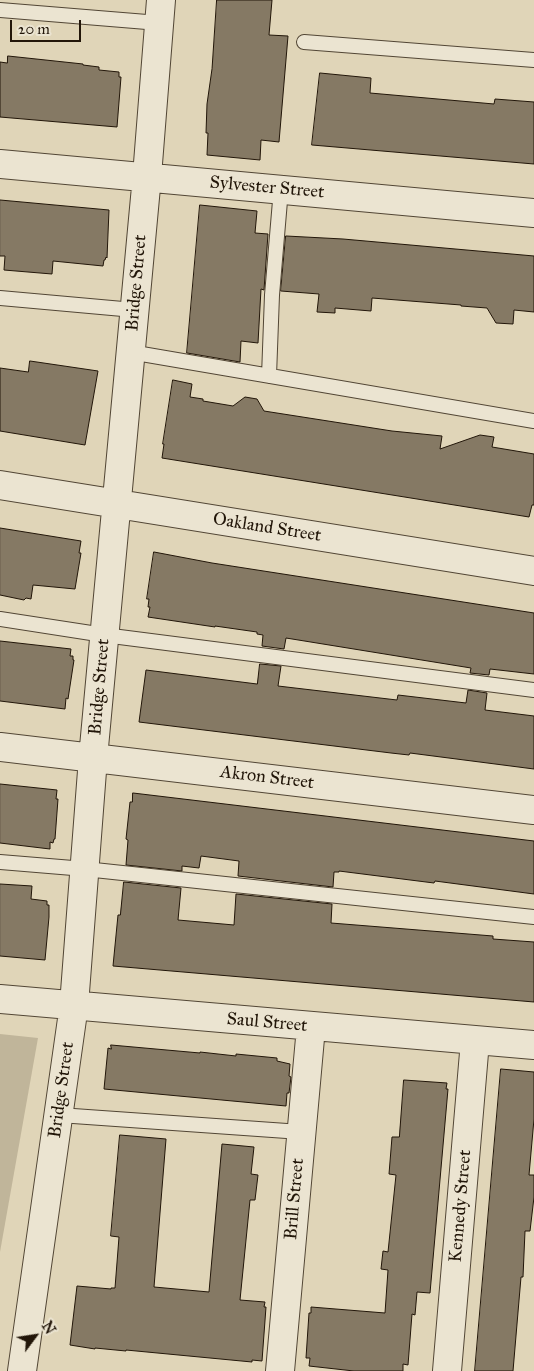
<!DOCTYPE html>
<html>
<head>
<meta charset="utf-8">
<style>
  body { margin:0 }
  #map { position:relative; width:534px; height:1371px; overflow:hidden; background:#e0d5b8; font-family:"IM FELL Great Primer",serif }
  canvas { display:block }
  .north { position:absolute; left:10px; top:1311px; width:50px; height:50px; -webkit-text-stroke:4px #ebe4d1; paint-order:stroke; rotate:59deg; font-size:14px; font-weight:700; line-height:20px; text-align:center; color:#221609 }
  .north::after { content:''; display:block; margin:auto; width:18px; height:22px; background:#221609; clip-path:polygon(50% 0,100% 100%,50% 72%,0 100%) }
  .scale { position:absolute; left:10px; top:20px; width:71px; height:22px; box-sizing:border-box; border:2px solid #221609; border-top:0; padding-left:6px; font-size:15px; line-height:18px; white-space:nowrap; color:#221609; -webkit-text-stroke:4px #ebe4d1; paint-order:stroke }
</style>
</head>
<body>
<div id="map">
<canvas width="534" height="1371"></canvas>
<div class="north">N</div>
<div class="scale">20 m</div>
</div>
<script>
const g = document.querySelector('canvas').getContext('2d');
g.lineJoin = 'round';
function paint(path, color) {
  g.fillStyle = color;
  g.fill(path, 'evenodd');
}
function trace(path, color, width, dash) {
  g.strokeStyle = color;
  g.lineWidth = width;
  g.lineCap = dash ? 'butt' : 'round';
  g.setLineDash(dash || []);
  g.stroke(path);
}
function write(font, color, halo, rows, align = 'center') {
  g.font = font + ' "IM FELL Great Primer",serif';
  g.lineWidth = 5;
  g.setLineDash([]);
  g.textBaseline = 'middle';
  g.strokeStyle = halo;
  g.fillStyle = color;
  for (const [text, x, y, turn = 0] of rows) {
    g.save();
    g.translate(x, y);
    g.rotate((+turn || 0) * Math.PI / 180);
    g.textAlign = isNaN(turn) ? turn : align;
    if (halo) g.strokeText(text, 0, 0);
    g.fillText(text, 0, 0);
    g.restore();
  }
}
paint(new Path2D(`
  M0,1034l38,4 -38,214z`), '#c0b59a');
const building = new Path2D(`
  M217,0h55l-3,35 19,1 -9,106 -18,-2 -1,20 -53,-5 1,-22h-2l1,-29 5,-35z
  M8,56l75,8v1l16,2v3l20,2v5h2l-4,50 -117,-10v-55l7,1z
  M320,73l51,5 -1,15 124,11 1,-5 39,3v62l-222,-19z
  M0,200l109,10 -2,48 -1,-1 -1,3h-1l-1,6 -50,-5 -1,13 -48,-4 1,-14h-5z
  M200,205l57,6 -2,22 13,1 -4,56 -3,-1 -3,54 -17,-2 -1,21 -53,-9z
  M286,236l57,3 191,17v56l-20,-2 -1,14 -17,-1 -9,-15 -26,-2v-1l-89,-7 -1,13 -36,-3v5l-18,-1 2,-18 -38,-3z
  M30,361l68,10 -13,74 -85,-14v-63l28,4z
  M173,380l19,4 -2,13 13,2v2l30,5 12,-9 12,2 7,12 128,20 50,5 -2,13 40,-14 14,2 -2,10 42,7v51h-2l-3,12 -367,-59 2,-14h-1z
  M0,528l81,13 -2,12h2l-6,36 -42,-4 -2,14 -5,-1 -2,2 -24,-5z
  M154,552l58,11 322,50v61l-44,-5 -1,6 -19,-2 1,-5 -185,-30 -2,11 -22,-3 1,-11 -6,-1v-2l-42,-6v1l-67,-10 2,-10h-2l1,-8h-2z
  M0,641l71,8 -1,7h3v4h1l-6,39 -2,-1 -1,11 -65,-8z
  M260,664l21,2 -3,20 119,14 1,-5 68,8 2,-13 19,3 -2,17 49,6v53l-124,-16 -1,2 -18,-2 -252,-31 7,-52 111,14z
  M0,784l57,6 -1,9h2l-3,40h-1l-1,4 -3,-1v7l-50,-6z
  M133,793l401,48v53l-99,-13 -1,2 -95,-12v1h-5l-1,15 -95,-11 1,-15 -38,-5 -2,12 -17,-2v5l-56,-6 2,-25 -2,-1 4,-37h2z
  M124,882l57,6 -3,32 56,5 2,-31 96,10 -1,19 162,13v3l41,3v60l-421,-36 5,-51h2z
  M0,884l32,2 -1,13 16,2v4h2v12l-4,43 -45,-4z
  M111,1045l89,8v-1l36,4v-2l41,4v3l13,3 -1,12 2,1 -2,16h-2l-1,13 -182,-17 4,-41 3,1z
  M501,1069l33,3v47l-5,56h5v22l-4,34h-5l-2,46h-2l-8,94h-38z
  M404,1080l43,3 -1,6h2l-18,204 -13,-1 -2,23 -3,-1 -4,51 -5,-1v7h-49l-45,-5 1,-8h-4l3,-45h2v-6l74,6 3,-43 -7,-1 2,-18 5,1 8,-77 -7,-1 3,-37h7z
  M120,1135l46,4 -12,148 55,5 13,-148 32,3 -3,27 7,1 -3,25h-5l-10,100 25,2 -1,5h2l-4,54 -10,-1v2l-126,-12v1l-31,-3v1l-25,-4 7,-59 34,3v-1h4l4,-51 -8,-1z`);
paint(building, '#857964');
trace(building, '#221609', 1);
const lane = new Path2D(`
  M0,10l159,13
  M304,42l230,18
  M0,298l134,12
  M130,352l404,69
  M269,376l3,-81 9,-106
  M0,619l104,16 430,55
  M0,862l85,7 449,48
  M59,1115l242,17`);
const street = new Path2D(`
  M0,164l534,49
  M0,485l534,86
  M0,747l534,63
  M0,999l534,46
  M22,1371l52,-366 19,-247 54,-582 14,-176
  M280,1371l31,-344
  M447,1371l28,-330`);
trace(lane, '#524635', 16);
trace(street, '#524635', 30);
trace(lane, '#ebe4d1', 14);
trace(street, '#ebe4d1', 28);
write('18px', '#221609', '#ebe4d1', [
  ["Sylvester Street",267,188,5],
  ["Bridge Street",137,283,-85],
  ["Oakland Street",267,528,9],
  ["Bridge Street",100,687,-85],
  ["Akron Street",267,778,7],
  ["Saul Street",267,1023,5],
  ["Bridge Street",62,1090,-82],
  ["Brill Street",295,1199,-85],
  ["Kennedy Street",461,1206,-85]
]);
</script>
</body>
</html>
